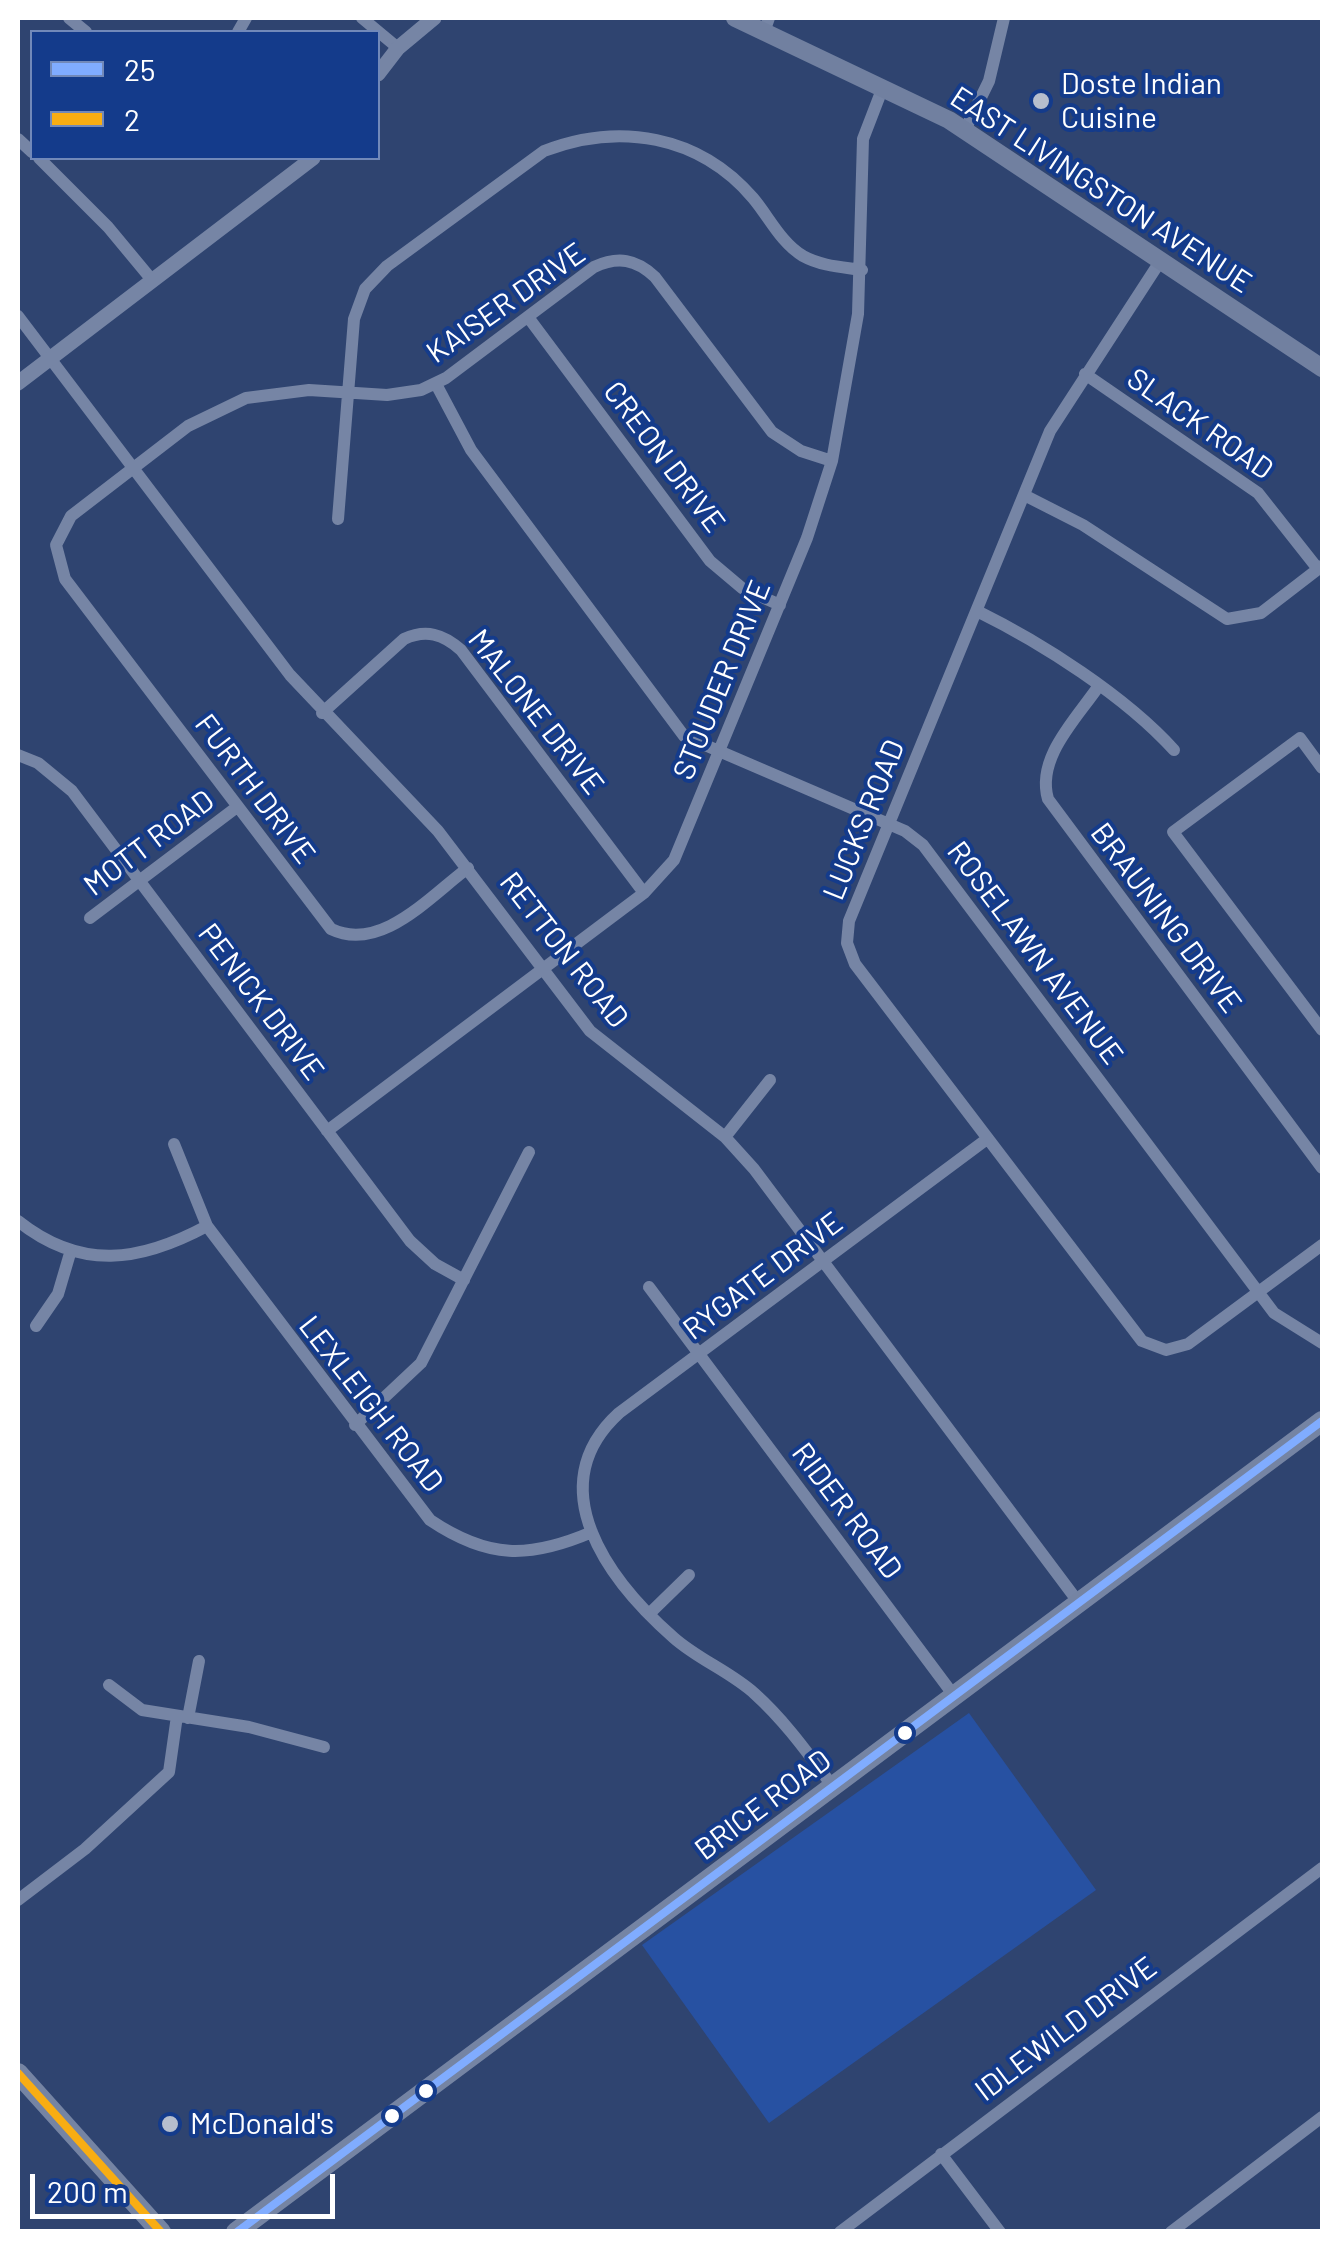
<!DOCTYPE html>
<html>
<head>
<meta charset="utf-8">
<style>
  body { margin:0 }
  #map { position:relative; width:1340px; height:2249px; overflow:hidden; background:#2f4470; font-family:Barlow,sans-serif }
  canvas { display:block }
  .frame { position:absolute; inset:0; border:20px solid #fff; pointer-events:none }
  .legend { position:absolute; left:30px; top:30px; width:350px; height:130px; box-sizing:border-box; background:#143b8b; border:2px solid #7289b9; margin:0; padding:12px 18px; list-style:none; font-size:30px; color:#fff }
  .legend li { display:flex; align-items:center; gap:20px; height:50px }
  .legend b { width:50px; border:2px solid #7289b9 }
  .scale { position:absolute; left:30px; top:2174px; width:305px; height:45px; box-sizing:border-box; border:5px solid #fff; border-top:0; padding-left:12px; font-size:30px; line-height:35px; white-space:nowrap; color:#fff; -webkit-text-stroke:8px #143b8b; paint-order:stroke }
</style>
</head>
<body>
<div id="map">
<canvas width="1340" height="2249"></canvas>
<div class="frame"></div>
<ul class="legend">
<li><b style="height:12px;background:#80acff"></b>25</li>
<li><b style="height:12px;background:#f8ad13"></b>2</li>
</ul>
<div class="scale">200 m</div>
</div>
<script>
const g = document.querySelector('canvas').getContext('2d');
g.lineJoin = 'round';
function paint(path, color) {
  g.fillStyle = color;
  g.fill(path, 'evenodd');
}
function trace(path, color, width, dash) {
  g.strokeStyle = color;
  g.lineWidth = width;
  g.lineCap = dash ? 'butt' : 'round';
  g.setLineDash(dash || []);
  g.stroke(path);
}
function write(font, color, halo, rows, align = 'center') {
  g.font = font + ' Barlow,sans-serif';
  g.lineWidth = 8;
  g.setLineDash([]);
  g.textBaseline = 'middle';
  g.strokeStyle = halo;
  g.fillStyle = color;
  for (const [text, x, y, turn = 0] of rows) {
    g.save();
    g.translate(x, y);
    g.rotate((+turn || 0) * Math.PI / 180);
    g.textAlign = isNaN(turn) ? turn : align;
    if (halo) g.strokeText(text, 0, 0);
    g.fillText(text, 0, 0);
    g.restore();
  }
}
paint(new Path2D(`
  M969,1713l127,177 -327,233 -127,-178z`), '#2751a2');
trace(new Path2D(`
  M69,18l17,14
  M362,18l36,30
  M238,32l8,-14
  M764,32l5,-14
  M965,130l24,-49 15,-63
  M18,139l14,13
  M39,158l69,69 44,53
  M1161,260l-111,171 -201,490 -2,22 8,21 287,377 24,9 22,-6 134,-99
  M18,316l272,359 148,156 152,200 135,106 29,32 325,434
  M528,317l182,244 32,27 38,17
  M1085,374l173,119 60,76
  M436,384l35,66 213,286 221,95 18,14 351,468 48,30
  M1024,495l59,30 144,94 34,-6 61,-47
  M338,519l16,-200 11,-30 22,-23 157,-115c75,-29 155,-16 209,47 16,19 28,45 50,58 18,10 39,11 59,14
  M977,611c65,32 148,85 197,139
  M1098,687c-22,32 -62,71 -50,112l274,369
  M322,713l82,-74c22,-10 39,-5 57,11l183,243
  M18,755l20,8 34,28 338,450 25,23 29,16
  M1322,768l-22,-30 -127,94 149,198
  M468,868c-38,28 -87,85 -137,61l-266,-350 -9,-34 15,-29 117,-90 58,-28 63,-8 78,5 34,-5 25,-12 148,-111c24,-11 42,-8 61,10l117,155 29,19 31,10
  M90,918l147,-111
  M327,1131l317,-238 30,-33 133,-322 25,-77 26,-147 5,-175 20,-52
  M725,1137l45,-57
  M174,1144l33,82 223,294c58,39 99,39 162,12
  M18,1221c63,50 122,41 189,5
  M649,1287l306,410
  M36,1326l22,-32 13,-44
  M355,1425l66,-62 108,-211
  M649,1614l40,-39
  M109,1685l33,25 107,17 75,20
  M188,1718l11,-57
  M834,1788c-25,-33 -48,-66 -79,-94 -24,-22 -56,-34 -81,-56 -65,-57 -136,-151 -55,-225l368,-274
  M18,1900l67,-51 84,-77 8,-56
  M941,2154l59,78
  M840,2232l482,-364
  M1171,2232l151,-115`), '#7685a5', 12);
trace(new Path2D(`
  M378,74l20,-26 36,-30
  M18,383l295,-225`), '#7685a5', 15);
trace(new Path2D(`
  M735,18l214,102 373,248`), '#7180a0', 18);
trace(new Path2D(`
  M18,2073l143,159
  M236,2232l1086,-811`), '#7584a3', 20);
trace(new Path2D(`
  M237,2232l1085,-811`), '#80acff', 8);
trace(new Path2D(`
  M18,2073l143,159`), '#f8ad13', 8);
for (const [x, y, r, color] of [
  [1041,101,10,"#b6becd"],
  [905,1733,9,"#fff"],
  [426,2091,9,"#fff"],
  [392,2116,9,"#fff"],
  [170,2124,10,"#b6becd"]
]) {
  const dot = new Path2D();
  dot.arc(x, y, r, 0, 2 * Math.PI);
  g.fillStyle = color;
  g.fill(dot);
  trace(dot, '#143b8b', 4);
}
write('30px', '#fff', '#143b8b', [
  ["Doste Indian",1061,84],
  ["Cuisine",1061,118],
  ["McDonald's",190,2124]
], 'left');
write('30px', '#fff', '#143b8b', [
  ["EAST LIVINGSTON AVENUE",1101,190,33],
  ["KAISER DRIVE",506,303,-35],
  ["SLACK ROAD",1200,424,35],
  ["CREON DRIVE",664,457,53],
  ["STOUDER DRIVE",722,680,-68],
  ["MALONE DRIVE",536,712,52],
  ["FURTH DRIVE",255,789,53],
  ["LUCKS ROAD",864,820,-68],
  ["MOTT ROAD",149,843,-37],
  ["BRAUNING DRIVE",1166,918,53],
  ["RETTON ROAD",564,950,52],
  ["ROSELAWN AVENUE",1035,953,53],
  ["PENICK DRIVE",261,1002,53],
  ["RYGATE DRIVE",763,1276,-37],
  ["LEXLEIGH ROAD",371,1404,52],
  ["RIDER ROAD",847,1511,53],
  ["BRICE ROAD",763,1805,-37],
  ["IDLEWILD DRIVE",1066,2029,-37]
]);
</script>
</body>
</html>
